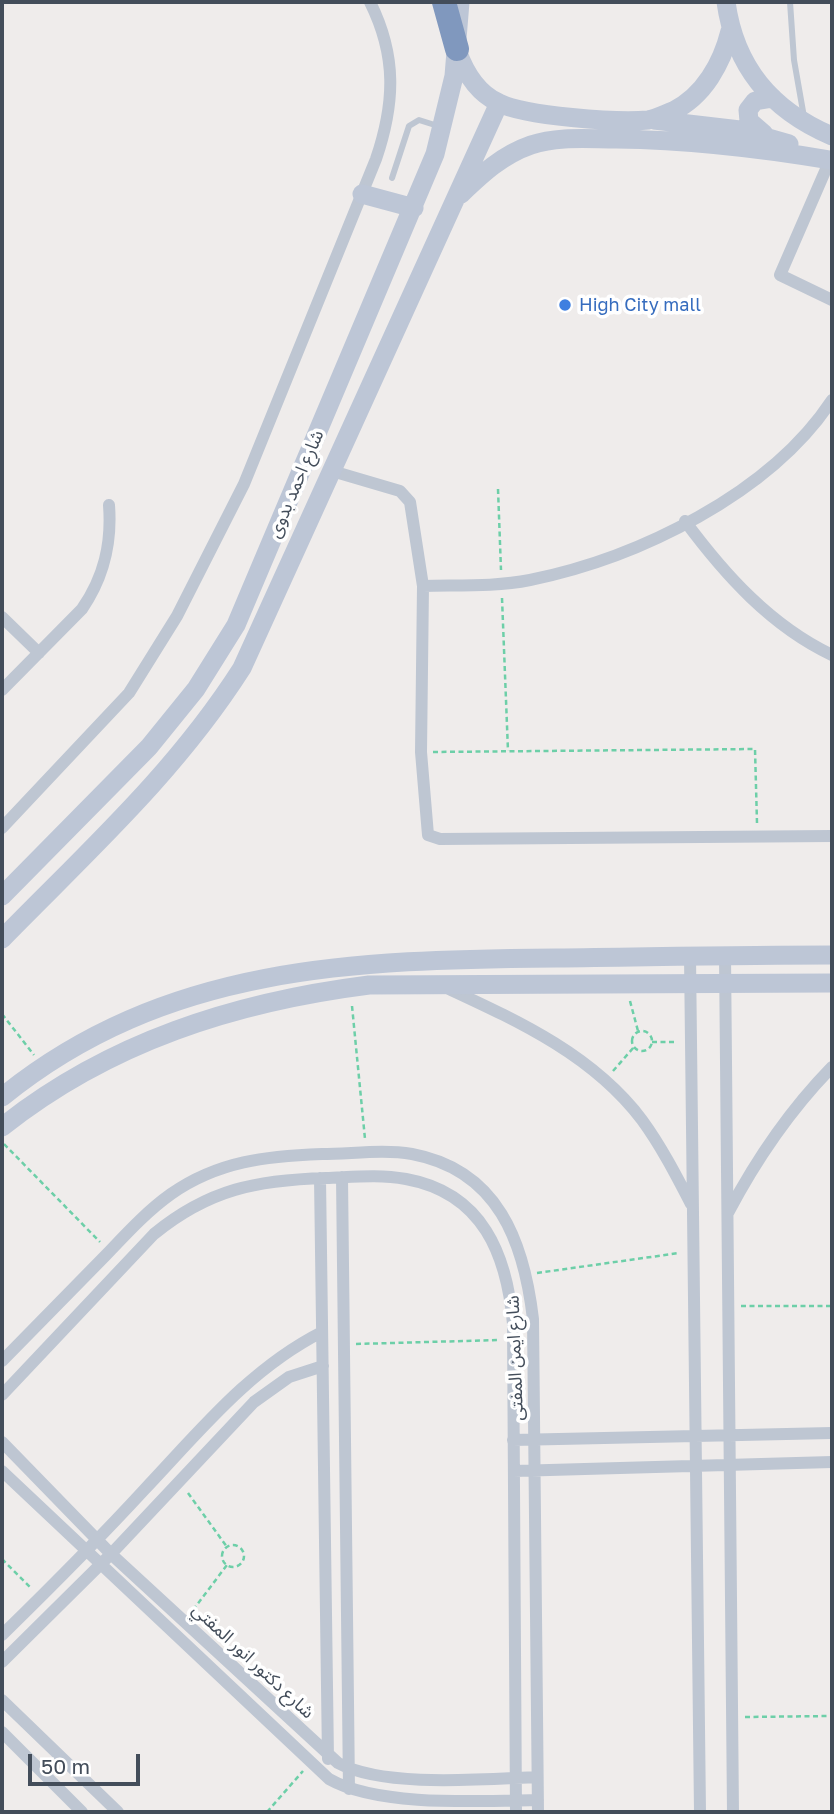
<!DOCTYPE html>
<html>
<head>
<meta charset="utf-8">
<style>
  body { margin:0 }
  #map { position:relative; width:834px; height:1814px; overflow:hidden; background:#efeceb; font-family:"Golos Text",sans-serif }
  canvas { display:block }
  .frame { position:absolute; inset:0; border:4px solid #434d5a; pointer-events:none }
  .scale { position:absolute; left:28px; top:1754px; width:112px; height:32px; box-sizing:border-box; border:4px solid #434d5a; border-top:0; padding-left:9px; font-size:21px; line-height:24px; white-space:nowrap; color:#434d5a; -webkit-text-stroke:5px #fff; paint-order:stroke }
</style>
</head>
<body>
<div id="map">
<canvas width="834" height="1814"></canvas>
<div class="frame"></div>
<div class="scale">50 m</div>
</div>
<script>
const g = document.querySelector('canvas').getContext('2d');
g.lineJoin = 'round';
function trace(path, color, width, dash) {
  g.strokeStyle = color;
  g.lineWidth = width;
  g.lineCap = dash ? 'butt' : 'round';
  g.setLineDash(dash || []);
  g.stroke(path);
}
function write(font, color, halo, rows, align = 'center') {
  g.font = font + ' "Golos Text","Noto Sans Arabic",sans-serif';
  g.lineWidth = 7;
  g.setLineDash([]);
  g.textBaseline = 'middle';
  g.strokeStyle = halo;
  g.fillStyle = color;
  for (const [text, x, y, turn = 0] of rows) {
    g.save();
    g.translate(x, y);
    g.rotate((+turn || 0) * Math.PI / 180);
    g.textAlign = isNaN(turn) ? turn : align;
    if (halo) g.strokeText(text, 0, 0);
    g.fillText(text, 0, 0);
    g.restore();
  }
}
trace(new Path2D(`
  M498,489l3,81
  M502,598l6,153
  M433,752l322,-3 2,74
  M630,1001l8,30
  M352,1006l13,133
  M2,1014l32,41
  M632 1041a10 10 0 1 1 20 0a10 10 0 1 1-20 0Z
  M652,1042h25
  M613,1071l21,-24
  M4,1144l96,98
  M537,1273l142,-20
  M741,1306h91
  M356,1344l143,-4
  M188,1493l39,54
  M222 1556a11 11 0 1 1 22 0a11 11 0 1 1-22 0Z
  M2,1559l30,30
  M193,1610l34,-45
  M745,1717l87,-1
  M267,1812l36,-41`), '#6dcfa8', 2.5, [5, 3.5]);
trace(new Path2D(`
  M790,2l4,58 10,57
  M392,178l17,-52 10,-6 19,6`), '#bec6d2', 6);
trace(new Path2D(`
  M830,160l-50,115 52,25
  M332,471l68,20 10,11 13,84 -2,166 7,83 12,4 392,-3
  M685,521c40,54 86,105 147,134
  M423,586c35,-1 72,1 107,-6 108,-22 240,-86 302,-180
  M2,617l37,36
  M2,690l80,-81c22,-32 30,-65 27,-104
  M2,828l127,-135 48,-77 67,-132 132,-325c19,-56 21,-103 -6,-157
  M725,955l8,857
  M690,956l10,856
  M447,988c71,33 146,67 195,132 19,26 34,55 49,84
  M342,1177l7,612
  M320,1178l8,581
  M728,1213c29,-55 61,-102 104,-146
  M2,1361c34,-35 69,-70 104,-106 20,-21 41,-44 65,-61 47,-33 96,-38 151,-40 29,0 61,-5 90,0 86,16 112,88 121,165l5,493
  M2,1395l152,-161c55,-45 103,-54 172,-56 27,-1 53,-4 80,1 77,14 101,76 107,145l3,488
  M513,1440l319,-7
  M2,1442l109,112 227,209c46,25 146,16 199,14
  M2,1471l327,308c49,28 151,22 209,21
  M514,1471l318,-9
  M2,1635c48,-47 96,-95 142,-145 55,-58 105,-121 178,-158
  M2,1662l109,-108 143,-152 35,-25 34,-11
  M2,1700l116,112
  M2,1732l80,80`), '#bec6d2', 12);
trace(new Path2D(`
  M726,2c9,65 45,108 106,134
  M457,50c8,23 20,43 42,53 26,13 119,20 149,17 7,-1 17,-6 25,-9 31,-15 49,-48 57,-80
  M654,120l86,10 49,14
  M764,134l-15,-13 -1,-11 7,-9 18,-3
  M362,194l52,14
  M461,194c21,-20 41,-39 70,-49 27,-9 57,-6 85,-6 73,1 143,9 214,21
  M2,896l147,-149 47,-58 40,-64 199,-471 19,-78 6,-74
  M2,939c86,-88 173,-166 240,-271l257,-565
  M2,1097c164,-133 354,-137 554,-139 92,-1 184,-3 276,-3
  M2,1127c107,-85 233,-125 367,-142l463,-2`), '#bdc6d6', 19);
trace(new Path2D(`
  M444,2l13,47`), '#8098be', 24);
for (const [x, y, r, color] of [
  [565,305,7,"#3f7fe0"]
]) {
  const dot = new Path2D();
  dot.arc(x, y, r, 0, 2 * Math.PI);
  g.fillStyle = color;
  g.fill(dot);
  trace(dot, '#fff', 2.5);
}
write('18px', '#366cbe', '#fff', [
  ["High City mall",579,305]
], 'left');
write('18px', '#434d5a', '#fff', [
  ["شارع احمد بدوى",296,484,-67],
  ["شارع ايمن المفتى",515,1358,-92],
  ["شارع دكتور انور المفتي",253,1661,43]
]);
</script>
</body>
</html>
